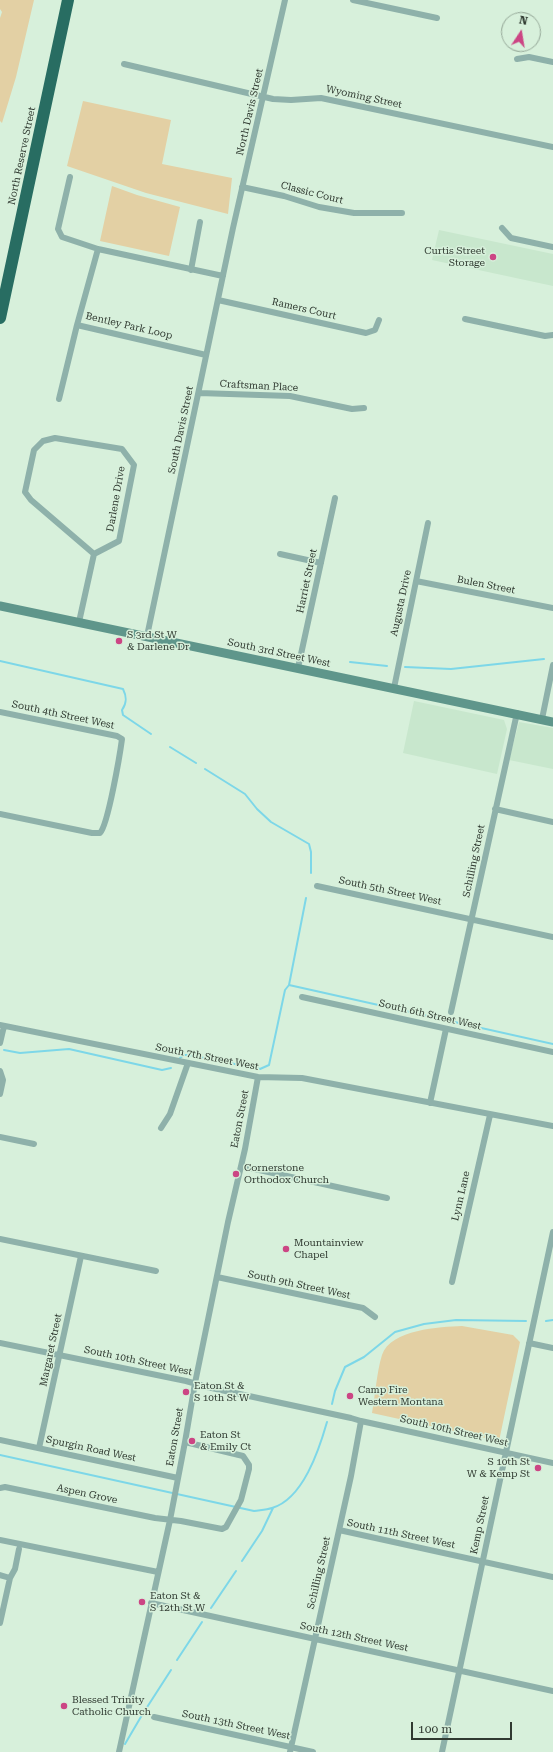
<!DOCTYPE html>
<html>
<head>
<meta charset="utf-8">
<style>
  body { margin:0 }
  #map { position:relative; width:553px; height:1752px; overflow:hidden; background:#d7f0db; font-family:"Roboto Serif",serif }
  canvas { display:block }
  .north { position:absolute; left:501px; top:12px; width:40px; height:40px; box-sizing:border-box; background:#d7f0db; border:1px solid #94a797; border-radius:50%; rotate:12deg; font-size:11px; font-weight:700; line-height:16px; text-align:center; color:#303a31 }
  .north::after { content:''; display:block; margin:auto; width:14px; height:18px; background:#cc4584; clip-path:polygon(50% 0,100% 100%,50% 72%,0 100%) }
  .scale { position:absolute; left:411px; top:1722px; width:101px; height:18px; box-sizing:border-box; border:2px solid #303a31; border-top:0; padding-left:5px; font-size:12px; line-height:14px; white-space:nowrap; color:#303a31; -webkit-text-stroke:3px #d7f0db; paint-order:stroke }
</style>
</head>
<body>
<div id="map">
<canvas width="553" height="1752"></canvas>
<div class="north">N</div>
<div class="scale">100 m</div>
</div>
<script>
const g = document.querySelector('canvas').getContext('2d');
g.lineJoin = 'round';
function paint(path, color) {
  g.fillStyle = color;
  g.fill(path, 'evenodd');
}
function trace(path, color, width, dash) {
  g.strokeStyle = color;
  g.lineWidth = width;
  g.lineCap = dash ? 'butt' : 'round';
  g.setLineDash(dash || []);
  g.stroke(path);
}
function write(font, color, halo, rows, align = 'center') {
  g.font = font + ' "Roboto Serif",serif';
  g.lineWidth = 3;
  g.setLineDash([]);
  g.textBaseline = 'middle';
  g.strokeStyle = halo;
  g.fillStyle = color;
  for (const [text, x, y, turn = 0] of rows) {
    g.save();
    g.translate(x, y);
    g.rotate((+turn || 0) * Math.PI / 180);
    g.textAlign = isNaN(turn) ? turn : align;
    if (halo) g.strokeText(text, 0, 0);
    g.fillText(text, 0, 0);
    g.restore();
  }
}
paint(new Path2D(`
  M439,230l114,24v32l-121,-26z
  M414,701l90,19 3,9 -10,45 -94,-21z
  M519,722l34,6v41l-44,-9z`), '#c8e7cd');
paint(new Path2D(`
  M0,0h34l-18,77 -14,46 -2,-2v-103l2,-6 -2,-3z
  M83,101l88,19 -9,44 70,14 -4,36 -82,-21 -79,-27z
  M112,186l25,9 43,12 -11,49 -69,-15z
  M462,1326l51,9 7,7 -21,99 -127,-28c3,-16 5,-43 10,-58 9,-26 58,-28 80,-29z`), '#e3d0a4');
trace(new Path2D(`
  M0,661l123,28c4,8 4,14 -1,21l1,5 28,19
  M350,662l37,4
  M405,667l46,2 93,-10
  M170,747l26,16
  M205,769l40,25 12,15 14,13 38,22 2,8v21
  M289,985l17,-87
  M4,1050l16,3 49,-4 93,21 9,-2
  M180,1058l4,-3h5l71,14 9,-4 16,-75 4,-5 264,59
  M546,1321l7,-1
  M332,1404l3,-13 10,-24 19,-10 31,-25 29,-8 32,-4 70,1
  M0,1455l254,56c6,-1 12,-1 18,-3 31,-9 47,-58 55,-86
  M242,1561l20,-30 11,-23
  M211,1608l25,-37
  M177,1660l25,-38
  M125,1744l17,-29 29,-45`), '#7dd7e8', 2);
trace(new Path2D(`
  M353,0l84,18
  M517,59l12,-2 24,5
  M124,64l149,35 18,1 30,-2 232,49
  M70,177l-12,52 4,8 36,12 125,27
  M242,187l42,9 35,11 35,6h48
  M502,228l9,10 42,9
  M191,270l9,-48
  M218,300l148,33 9,-3 4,-10
  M465,319l80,17 8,-1
  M77,325l129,30
  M199,393l91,3 62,13 12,-1
  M59,399l18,-74 21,-76
  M55,438l67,11 12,16 -15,76 -25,13 -63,-54 -6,-8 9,-42 9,-9z
  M280,554l41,9
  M416,581l137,27
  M79,622l15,-68
  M147,636l86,-408 52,-228
  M298,668l37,-170
  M394,688l34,-165
  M0,712l117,24 5,3c-2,15 -14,86 -22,94h-8l-92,-19
  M542,719l11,-54
  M495,809l58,13
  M317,886l236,51
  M302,997l251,55
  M451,1012l66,-299
  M0,1025l258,52 44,1 251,48
  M0,1043l4,-17
  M0,1071l3,9 -3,14
  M430,1103l16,-74
  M161,1128l9,-14 18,-51
  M0,1137l34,7
  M241,1166l146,32
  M0,1239l156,32
  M217,1277l146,31 12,9
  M452,1282l38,-167
  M0,1343l186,38 21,6 144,31 10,3 192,42
  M529,1343l24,5
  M0,1440l178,38
  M39,1448l42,-192
  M0,1488l5,-1 150,31 26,3 41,8 4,-2 15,-27 8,-31v-4l-6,-9 -58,-14
  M339,1530l214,47
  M0,1540l158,32
  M0,1575l10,3 5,-9 4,-20
  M151,1603l402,88
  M0,1623l10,-45
  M154,1717l159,35
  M119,1752l51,-232 15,-78 10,-59 33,-161 17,-73 13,-72
  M290,1752l61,-276 10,-55
  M442,1752l111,-520`), '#8eb1aa', 6);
trace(new Path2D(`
  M0,606l553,116`), '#5f968b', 9);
trace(new Path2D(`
  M0,318l68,-318`), '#286d62', 12);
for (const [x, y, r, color] of [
  [493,257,4,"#cc4584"],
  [119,641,4,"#cc4584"],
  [236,1174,4,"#cc4584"],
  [286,1249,4,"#cc4584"],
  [186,1392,4,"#cc4584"],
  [350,1396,4,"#cc4584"],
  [192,1441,4,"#cc4584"],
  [538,1468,4,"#cc4584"],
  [142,1602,4,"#cc4584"],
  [64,1706,4,"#cc4584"]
]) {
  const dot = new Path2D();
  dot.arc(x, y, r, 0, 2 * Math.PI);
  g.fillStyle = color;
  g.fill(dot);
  trace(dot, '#d7f0db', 1.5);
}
write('10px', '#303a31', '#d7f0db', [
  ["Wyoming Street",364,97,12],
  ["North Davis Street",250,112,-77],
  ["North Reserve Street",22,156,-78],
  ["Classic Court",312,193,14],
  ["Ramers Court",304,309,13],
  ["Bentley Park Loop",129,326,13],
  ["Craftsman Place",259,386,3],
  ["South Davis Street",181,430,-78],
  ["Darlene Drive",116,499,-80],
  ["Harriet Street",307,581,-78],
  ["Bulen Street",486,585,11],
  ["Augusta Drive",401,603,-78],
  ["South 3rd Street West",279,653,12],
  ["South 4th Street West",63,715,12],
  ["Schilling Street",474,861,-78],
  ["South 5th Street West",390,891,12],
  ["South 6th Street West",430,1015,13],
  ["South 7th Street West",207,1057,11],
  ["Eaton Street",240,1119,-79],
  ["Lynn Lane",461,1196,-77],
  ["South 9th Street West",299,1285,12],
  ["Margaret Street",51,1350,-78],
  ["South 10th Street West",138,1361,12],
  ["South 10th Street West",454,1431,13],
  ["Eaton Street",175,1437,-80],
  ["Spurgin Road West",91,1449,12],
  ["Aspen Grove",87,1494,12],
  ["Kemp Street",480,1525,-78],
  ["South 11th Street West",401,1534,12],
  ["Schilling Street",319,1573,-77],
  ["South 12th Street West",354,1637,12],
  ["South 13th Street West",236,1725,12]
]);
write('10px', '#303a31', '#d7f0db', [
  ["Curtis Street",485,251,"right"],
  ["Storage",485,263,"right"],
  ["S 3rd St W",127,635],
  ["& Darlene Dr",127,647],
  ["Cornerstone",244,1168],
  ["Orthodox Church",244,1180],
  ["Mountainview",294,1243],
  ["Chapel",294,1255],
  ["Eaton St &",194,1386],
  ["S 10th St W",194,1398],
  ["Camp Fire",358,1390],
  ["Western Montana",358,1402],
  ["Eaton St",200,1435],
  ["& Emily Ct",200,1447],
  ["S 10th St",530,1462,"right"],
  ["W & Kemp St",530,1474,"right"],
  ["Eaton St &",150,1596],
  ["S 12th St W",150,1608],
  ["Blessed Trinity",72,1700],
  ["Catholic Church",72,1712]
], 'left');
</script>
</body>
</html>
